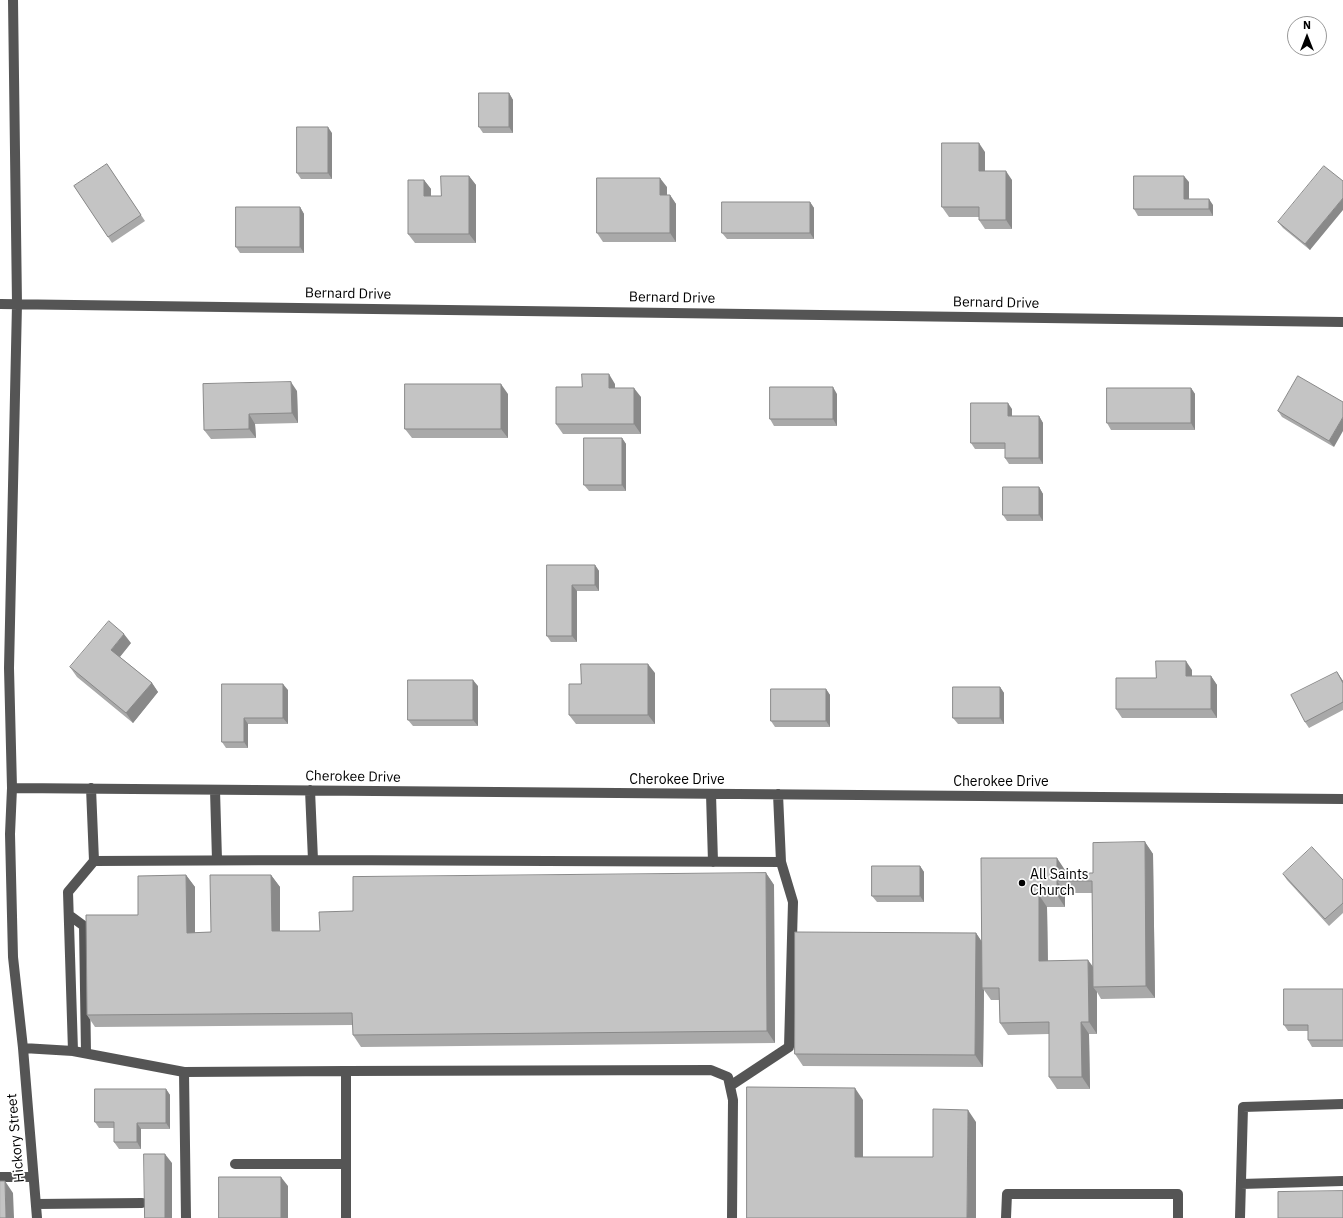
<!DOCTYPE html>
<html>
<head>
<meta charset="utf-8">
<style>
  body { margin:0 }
  #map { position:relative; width:1343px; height:1218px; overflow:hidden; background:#fff; font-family:"IBM Plex Sans",sans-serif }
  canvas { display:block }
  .north { position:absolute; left:1287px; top:16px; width:40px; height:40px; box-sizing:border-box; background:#fff; border:1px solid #999; border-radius:50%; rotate:0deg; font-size:11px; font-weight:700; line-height:16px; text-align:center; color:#000 }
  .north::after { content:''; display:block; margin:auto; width:14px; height:18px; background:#000; clip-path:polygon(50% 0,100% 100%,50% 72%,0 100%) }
</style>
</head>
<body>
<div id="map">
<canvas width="1343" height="1218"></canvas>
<div class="north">N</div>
</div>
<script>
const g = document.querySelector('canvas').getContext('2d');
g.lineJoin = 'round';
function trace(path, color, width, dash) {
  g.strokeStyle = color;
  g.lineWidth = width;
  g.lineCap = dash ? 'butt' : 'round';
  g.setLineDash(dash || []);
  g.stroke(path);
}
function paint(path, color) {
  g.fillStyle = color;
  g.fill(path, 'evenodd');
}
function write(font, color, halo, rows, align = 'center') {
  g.font = font + ' "IBM Plex Sans",sans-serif';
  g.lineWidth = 3.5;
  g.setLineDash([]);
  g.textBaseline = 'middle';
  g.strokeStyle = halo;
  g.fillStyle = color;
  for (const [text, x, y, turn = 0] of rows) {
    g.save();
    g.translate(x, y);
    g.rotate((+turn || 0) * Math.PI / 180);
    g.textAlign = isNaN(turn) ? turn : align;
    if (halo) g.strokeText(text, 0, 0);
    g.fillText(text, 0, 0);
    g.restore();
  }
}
trace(new Path2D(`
  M13,0l4,304 -8,364 3,120 -2,46 3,123 10,91 14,170
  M0,304l1343,18
  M12,788l1331,11
  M215,790l2,70
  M711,794l2,68
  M313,860l468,2 -3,-68
  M94,861l219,-1 -3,-70
  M69,915l15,11 2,127
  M23,1048l50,3 111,21 162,-1
  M73,1051l-5,-159 26,-31 -3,-73
  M184,1072l2,146
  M730,1086l59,-39 4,-145 -12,-40
  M235,1164h111
  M0,1177h33
  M1241,1184l102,-3
  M36,1204l106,-1
  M346,1218v-147l365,-1 17,7 5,23 -1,118
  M1006,1218l1,-24h171v24
  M1240,1218l3,-111 100,-3`), '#555', 10);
paint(new Path2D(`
  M509,93l4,7v33h-30l-4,-6z
  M332,133v46h-31l-4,-6z
  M985,152v19l27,9v49h-27l-6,-9v-3h-30l-7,-10z
  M107,164l38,57 -33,22 -38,-57z
  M469,176l7,9v58h-61l-7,-9 16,-54 7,9v7h10z
  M1343,181l-33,69 -27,-22 -5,-6z
  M1189,182v17l24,6v11h-75l-4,-7z
  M667,187v8h3l6,9v38h-73l-6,-9z
  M810,202l4,6v31h-87l-5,-6z
  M300,207l4,7v39h-64l-4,-6z
  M1298,376l36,71 -52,-30 -4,-6z
  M615,384v4l26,9v37h-78l-7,-10 26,-37z
  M1191,388l4,6v36h-84l-4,-7z
  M297,391l1,32 -43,1 1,14 -45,1 -7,-9z
  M508,394v44h-96l-7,-9z
  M837,394v32h-63l-4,-7z
  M1012,409v7h27l4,7v41h-34l-4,-6v-9h-30l-4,-6z
  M622,438l4,6v47h-37l-5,-6z
  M1039,487l4,7v27h-36l-4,-6z
  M547,565h48l4,6v20h-22v51h-26l-4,-6z
  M131,643l-11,14 32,26 6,9 -25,31 -56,-46 -7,-10z
  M1192,670v6h19l6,9v33h-95l-6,-9 40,-31z
  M1337,672l6,9v29l-34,18 -4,-6z
  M655,673v51h-79l-7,-9 12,-31z
  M222,684l66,6v34h-40v24h-22l-4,-6z
  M478,686v40h-65l-5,-6z
  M1000,687l4,6v31h-46l-5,-6z
  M826,689l4,6v32h-55l-4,-6z
  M1145,842l8,12 2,144 -54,1 -4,-7v42h-8l1,55h-33l-8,-12v-43l-41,1 -8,-12 -1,-23h-8l-7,-10 -1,77 -180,-1 -8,-12 181,-121 6,9 83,-72v3h28zM1065,893h27l1,74 -45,-6 -1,-54h18z
  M920,866l4,6v30h-47l-5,-6z
  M766,873l8,12 1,158 -414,4 -8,-12v-10l-258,2 -8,-12 51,-100 48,-40 9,12v46l16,-1 60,-57 9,12v44h40l33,-20z
  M1283,874l60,6v33l-14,13 -42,-46z
  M1343,989v58h-31l-4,-7v-9h-20l-4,-6z
  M166,1089l4,6v34h-29v20h-22l-5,-7v-14h-15l-4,-6z`), '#a9a9a9');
paint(new Path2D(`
  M509,93l4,7v33l-4,-6z
  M328,127l4,6v46l-4,-6z
  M979,143l6,9v28l-6,-9z
  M1006,171l6,9v49l-6,-9z
  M469,176l7,9v58l-7,-9z
  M1184,176l5,6v23l-5,-6z
  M660,178l7,9v17l-7,-9z
  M424,180l7,9v16l-7,-9z
  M670,195l6,9v38l-6,-9z
  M1343,198v12l-33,40 -5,-6z
  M1209,199l4,6v11l-4,-7z
  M810,202l4,6v31l-4,-6z
  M300,207l4,7v39l-4,-6z
  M609,374l6,10v13l-6,-9z
  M291,382l6,9 1,32 -6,-10z
  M501,384l7,10v44l-7,-9z
  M833,387l4,7v32l-4,-7z
  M634,388l7,9v37l-7,-10z
  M1191,388l4,6v36l-4,-7z
  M1008,403l4,6v14l-4,-7z
  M249,414l6,10 1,14 -7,-9z
  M1039,416l4,7v41l-4,-6z
  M1343,417v14l-9,16 -5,-6z
  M622,438l4,6v47l-4,-6z
  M1039,487l4,7v27l-4,-6z
  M595,565l4,6v20l-4,-6z
  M572,585l5,6v51l-5,-6z
  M124,634l7,9 -13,16 -7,-9z
  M1186,661l6,9v15l-6,-9z
  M648,664l7,9v51l-7,-9z
  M1337,672l6,9v2z
  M1211,676l6,9v33l-6,-9z
  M473,680l5,6v40l-5,-6z
  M152,683l6,9 -25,31 -7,-10z
  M283,684l5,6v34l-5,-6z
  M1000,687l4,6v31l-4,-6z
  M826,689l4,6v32l-4,-6z
  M244,718l4,6v24l-4,-6z
  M1145,842l8,12 2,144 -9,-12z
  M1057,858l8,12v11l-8,-8z
  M920,866l4,6v30l-4,-6z
  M766,873l8,12 1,158 -8,-12z
  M186,875l9,12v58l-8,-12z
  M271,875l9,12v56l-8,-12z
  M1057,881l8,12v14l-8,-12z
  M1039,895l8,12 1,66 -9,-12z
  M976,933l8,12 -2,43 2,2 -1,77 -8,-12z
  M1088,960l9,12 -4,15 4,5v42l-8,-12z
  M1081,1022l8,12 1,55 -8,-12z
  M855,1088l8,12v69l-8,-12z
  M166,1089l4,6v34l-4,-6z
  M968,1110l8,12v96h-9z
  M137,1123l4,6v20l-4,-7z
  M165,1154l7,9v55h-7z
  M281,1177l7,9v32h-7z
  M5,1181l8,12 1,25h-8z`), '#898989');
const building = new Path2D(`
  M479,93h30v34h-30z
  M297,127h31v46h-31z
  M942,143h37v28h27v49h-27v-13h-37z
  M107,164l34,51 -33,22 -34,-51z
  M1324,166l19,15v17l-38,46 -27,-22z
  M441,176h28v58h-61v-54h16v16h17z
  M1134,176h50v23h25v10h-75z
  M597,178h63v17h10v38h-73z
  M722,202h88v31h-88z
  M236,207h64v40h-64z
  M582,374h27v14h25v36h-78v-37h26z
  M1298,376l45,26v15l-14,24 -51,-30z
  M291,382l1,31 -43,1v15l-45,1 -1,-46z
  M405,384h96v45h-96z
  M770,387h63v32h-63z
  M1107,388h84v35h-84z
  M971,403h37v13h31v42h-34v-15h-34z
  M584,438h38v47h-38z
  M1003,487h36v28h-36z
  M547,565h48v20h-23v51h-25z
  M109,621l15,13 -13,16 41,33 -26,30 -56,-46z
  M1156,661h30v15h25v33h-95v-31h40z
  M581,664h67v51h-79v-31h12z
  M1337,672l6,11v19l-38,20 -14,-27z
  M408,680h65v40h-65z
  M222,684h61v34h-39v24h-22z
  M953,687h47v31h-47z
  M771,689h55v32h-55z
  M1145,842l1,144 -53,1 -1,-106h-35v14h-18v66l49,-1 1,62h-8l1,55h-33v-55l-49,1 -1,-35h-17l-1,-130h76v15h36v-30z
  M1312,847l31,33v23l-18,16 -42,-45z
  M872,866h48v30h-48z
  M766,873l1,158 -414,4 -1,-22 -265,2 -1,-100h52v-39l48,-1 1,58 24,-1 -1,-57h61l1,56h48l-1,-19 34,-1v-34z
  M795,932l181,1 -1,122 -180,-1z
  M1284,989h59v51h-35v-15h-24z
  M747,1087l108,1v69h78v-48l35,1 -1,108h-220z
  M95,1089h71v34h-29v19h-23v-20h-19z
  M144,1154h21v64h-20z
  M219,1177h62v41h-62z
  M0,1181h5l1,37h-6z
  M1343,1191v27h-65v-26z`);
paint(building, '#c4c4c4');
trace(building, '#898989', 1);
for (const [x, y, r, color] of [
  [1022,883,4,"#000"]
]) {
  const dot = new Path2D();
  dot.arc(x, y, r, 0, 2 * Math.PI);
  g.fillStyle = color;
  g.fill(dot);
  trace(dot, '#fff', 1.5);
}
write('14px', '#000', '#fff', [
  ["Bernard Drive",348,294,1],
  ["Bernard Drive",672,298,1],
  ["Bernard Drive",996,303,1],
  ["Cherokee Drive",353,777,1],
  ["Cherokee Drive",677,780],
  ["Cherokee Drive",1001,782],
  ["Hickory Street",16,1138,-95]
]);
write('14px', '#000', '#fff', [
  ["All Saints",1030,875],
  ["Church",1030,891]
], 'left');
</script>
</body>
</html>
